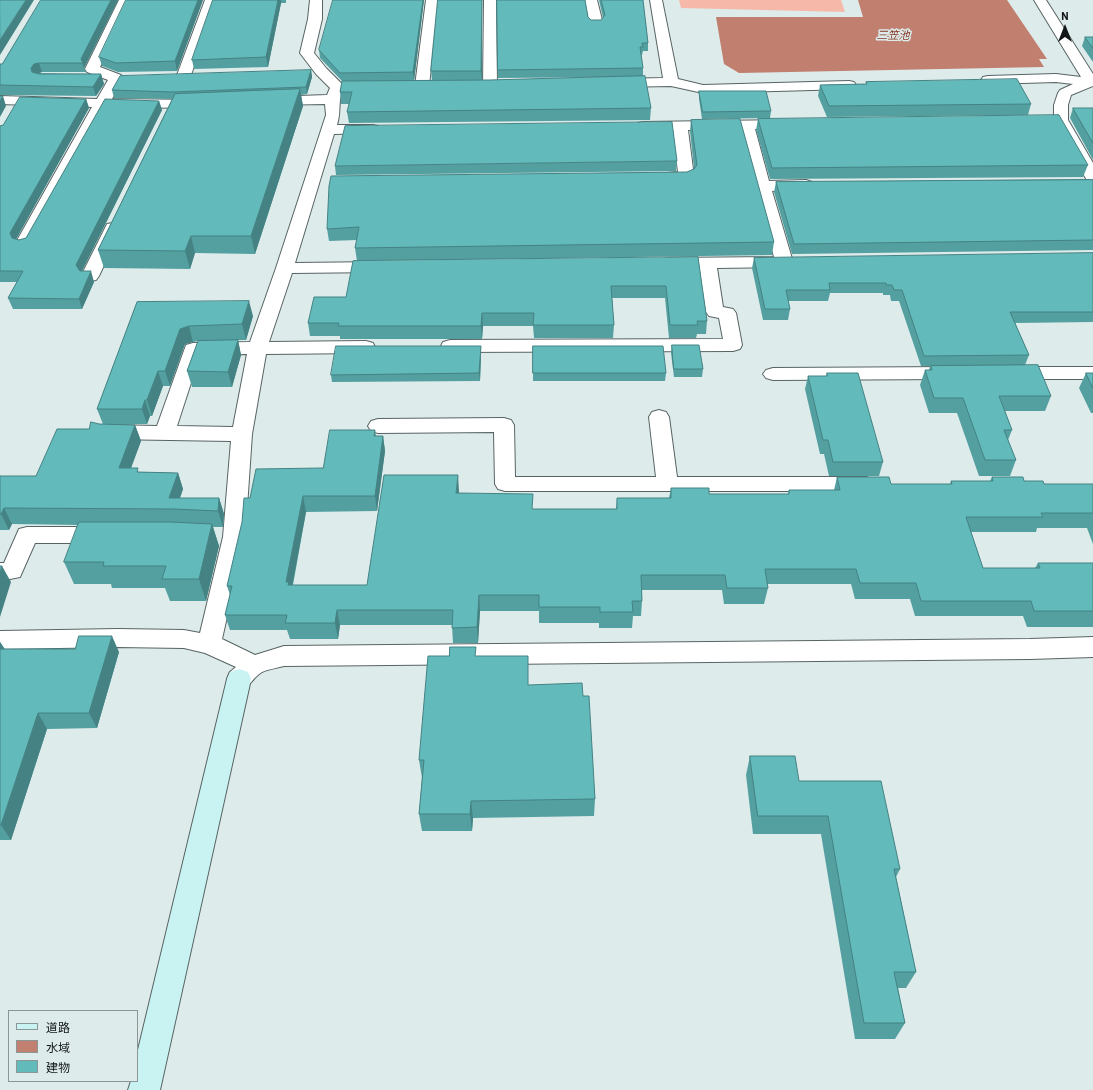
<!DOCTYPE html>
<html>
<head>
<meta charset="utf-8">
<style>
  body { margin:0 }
  #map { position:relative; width:1093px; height:1090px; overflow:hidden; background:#deebeb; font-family:Barlow,"Noto Sans JP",sans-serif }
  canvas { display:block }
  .legend { position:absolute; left:8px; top:1010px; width:130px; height:72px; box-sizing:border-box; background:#deebeb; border:1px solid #8c9696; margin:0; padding:5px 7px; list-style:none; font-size:12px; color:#121616 }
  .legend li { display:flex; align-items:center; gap:8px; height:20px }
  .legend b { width:20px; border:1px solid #8c9696 }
  .north { position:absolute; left:1045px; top:8px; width:40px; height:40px; -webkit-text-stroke:3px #deebeb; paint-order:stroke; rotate:0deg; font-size:11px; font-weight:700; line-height:16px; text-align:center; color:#121616 }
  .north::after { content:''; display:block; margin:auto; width:14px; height:18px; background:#121616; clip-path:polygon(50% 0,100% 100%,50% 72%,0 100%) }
</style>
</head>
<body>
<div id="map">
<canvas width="1093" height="1090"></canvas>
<ul class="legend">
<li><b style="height:5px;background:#c9f3f3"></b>道路</li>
<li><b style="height:11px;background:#c07f6f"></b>水域</li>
<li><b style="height:11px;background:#62babb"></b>建物</li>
</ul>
<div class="north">N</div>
</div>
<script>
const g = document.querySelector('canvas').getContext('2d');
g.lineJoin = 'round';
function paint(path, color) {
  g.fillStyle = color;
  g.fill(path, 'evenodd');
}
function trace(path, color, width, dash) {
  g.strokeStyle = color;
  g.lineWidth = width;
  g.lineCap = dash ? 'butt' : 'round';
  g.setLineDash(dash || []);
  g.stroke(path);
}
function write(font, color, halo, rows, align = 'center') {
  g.font = font + ' Barlow,"Noto Sans JP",sans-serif';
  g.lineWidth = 3;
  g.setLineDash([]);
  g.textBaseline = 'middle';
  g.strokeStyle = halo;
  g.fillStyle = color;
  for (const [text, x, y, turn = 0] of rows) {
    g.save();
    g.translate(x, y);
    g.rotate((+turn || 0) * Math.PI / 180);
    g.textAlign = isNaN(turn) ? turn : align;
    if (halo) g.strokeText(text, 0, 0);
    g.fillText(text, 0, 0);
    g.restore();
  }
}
paint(new Path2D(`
  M679,0h162l4,12 -164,-4z`), '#f6b9a9');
paint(new Path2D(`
  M858,0h149l40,59h-8l5,8 -305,6 -15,-9 -8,-47h147z`), '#c07f6f');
const street = new Path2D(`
  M119,0h12l-31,67 21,8 2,3 -11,21 87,1 5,1 2,3 -2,3 -5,1 -92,-1 -76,137 -2,4 -6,1 -6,-1 -2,-4 77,-137 -92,-3v-8l97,3 11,-19 -21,-8 -2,-3z
  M205,0h12l-26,75 -2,3 -5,1 -5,-1 -2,-3z
  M310,0h12v19l-8,34 12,15 15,15 34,1 2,3 -2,3 -33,1c-4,12 -1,21 -5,34h36l5,1 2,3 -2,3 -5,1 -39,1 -39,129 87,-1 6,1 3,4 -3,4 -6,1 -90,1 -23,69 97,-1 7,2 2,4 -2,4 -7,2 -100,1 -14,80 -7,103 -23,102 33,16 29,-9 746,-7 63,-2v20l-63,2 -746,7c-7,2 -15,3 -22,6 -13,8 -12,21 -32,14l-3,-7 3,-7 6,-5 -31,-14 -21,-5 -66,-1 -118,2v-18l118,-2 66,1 16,3 23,-96 8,-96 -122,-2 -7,-2 -3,-5 3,-5 7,-2 48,1 29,-81 7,-2 57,-1 26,-74 50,-153 -1,-11 -54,1 -5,-1 -2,-3 2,-3 5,-1 56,-2 3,-7 -14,-14 -16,-21 8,-34zM247,354l-14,73 -56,-1 23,-71z
  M426,0h12l-9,86 -2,3 -5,1 -5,-1 -2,-3z
  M484,0h12l1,86 -2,3 -5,1 -5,-1 -2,-3z
  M585,0h12l6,24 -2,3h-10l-2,-3z
  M650,0h12l16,79 25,6 146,-4 5,1 2,3 -2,3 -5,1 -146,4 -32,-7 -54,1 -5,-1 -2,-3 2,-3 5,-1 46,-1z
  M1034,0h12l47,74v12l-22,9 -3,10v15l25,43v19l-6,-2 -2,-3 -31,-57v-15l4,-12 2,-3 13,-6 -17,-2 -68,2 -5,-1 -2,-3 2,-3 5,-1 68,-2 25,3z
  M787,120l5,1 2,3 -2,3 -37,2 14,52 37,-1 6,2 2,3 -2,3 -40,3 21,71 -3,4 -6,1 -67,1 6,39 10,2 3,4 6,32 -2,4 -7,2 -283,1 -7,-2 -2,-4 2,-4 7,-2 273,-1 -4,-21 -10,-2 -3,-4 -7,-44h-31l-6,-1 -3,-4 3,-4 6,-1 106,-1 -34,-128 -52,1 6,47 -2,3c-11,3 -25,3 -36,0l-2,-3 2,-3 22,-2 -5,-42 -35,-1 -2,-3 2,-3 5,-1z
  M113,223l6,1 2,4 -22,48 -3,4 -6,1 -6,-1 -3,-4 26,-52z
  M954,367l7,2 3,4 -3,4 -7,2 -181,1 -7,-2 -3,-4 3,-4 7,-2z
  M1010,367h83v12h-83l-7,-2 -3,-4 3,-4z
  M659,410l7,2 3,5 8,60h189l7,2 3,5 -3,5 -7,2h-361l-7,-2 -3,-5 -1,-52 -116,1 -7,-2 -3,-5 3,-5 7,-2 126,-1 7,2 3,5 1,52h141l-7,-60 3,-5z
  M27,527h77l8,2 3,6 -3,6 -8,2h-69l-15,34 -20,4v-18h4l15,-34z`);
const secondary = new Path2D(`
  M239,669l9,3 3,7 -91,411h-32l3,-9h6v-27l90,-375 3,-7z`);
trace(street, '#586464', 2);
trace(secondary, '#586464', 2);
paint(street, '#fff');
paint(secondary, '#c9f3f3');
paint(new Path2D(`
  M118,0l-34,68 2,4h-44l-5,1 64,1 3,10 -8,12 -96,-1v-31h2z
  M203,0l-26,71 -59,1 -16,-6 -3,-9z
  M213,0h73v3h-5l-13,64 -74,2 -2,-9z
  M424,0l-10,80h76l133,-3 -125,1 -1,-78 91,17 3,3h10l2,-2 -4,-18h44l5,43v8h-5l-1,4h-1l2,13v9l8,31 -1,12 -301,3 -2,-11 2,-8h-8l-1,-12 2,-11 -22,-23 -1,-8z
  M438,0h44v80h-50l-1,-9z
  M1085,37h8v25l-11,-16z
  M311,70l1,7 -5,17 -6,1 2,11 -48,148 -60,-1 -5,16 -86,-1 -6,-18 74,-151 -58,-1 -2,-8z
  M866,82l165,22 -3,11 -201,2 -9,-21 2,-11 46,-1z
  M699,91l72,20 -1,7 -68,1 -3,-20z
  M86,99l3,9 -73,131 3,1 7,-2 133,-137 3,9 -80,161 12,11 -12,27h-69l-5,-11 9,-16h-17v-156z
  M1073,108h20v52l-23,-42z
  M758,119l330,46 -5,12 -313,2 -14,-49z
  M691,120l83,122 -2,13 -415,6 -2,-13 2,-8 -28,1 -2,-12 360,-57 7,-3v-1l-4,-37z
  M677,161l-1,10 -340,4 -1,-9z
  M1093,179v71l-301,4 -18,-62 2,-10z
  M1093,253v69l-78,1 14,32 -4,10 26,31 -6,15h-40l7,19 -4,10 8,20 -6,16h-31l-22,-63h-28l-9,-28 5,-15h4l1,-4h-9l-22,-65h-8l-1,-6h-7v-2h-53l-2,8h-40l2,8 -2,11h-25l-11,-52 2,-10z
  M698,257l9,64 -1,13h-9l-1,4h-27l-4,-40h-53l2,27 -1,13h-79l-1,-12h-50l-1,13h-142v-3h-30l-2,-13 38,-26z
  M137,302l116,14 -7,24h-8l3,15 -9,32h-40l-5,-16 11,-30 -5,1 -8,2 -15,42h-7l-11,30h-2l-3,8h-44l-6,-15z
  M672,345l31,24 -1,8h-28l-3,-24z
  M481,346v8l-1,27 -148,1 -1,-7z
  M533,346l133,27 -1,8h-132z
  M827,373l56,89 -4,14h-50l-5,-22h-4l-15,-65 3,-13h18z
  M1086,373h7v40h-2l-12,-25z
  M99,424l36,1 6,16 -10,27 8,4 39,1 5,16 -3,9h39l5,16 -1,13h-10l6,19 -13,55h-36l-5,-13h-53l-1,-4h-37l-10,-22 14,-37 -66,-1 -3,6h-9v-54h36l53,-47z
  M375,430l1,6h7l2,15 -8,60 -71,1 -13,73h74l92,-94v2l74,16h83l1,-11h52l2,-10 38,6h79l1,-4h45l3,-13 54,7h59l1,-3h39l2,-4 32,4 20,3h49v60l-6,-16h-50l-1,4h-65l12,36h52l3,-5h55v64h-66l-4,-11h-108l-5,-17h-55l-4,-15h-84l1,4 -4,16h-40l-2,-14h-80v11l-1,15h-8l-1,12h-33v-5h-60v-12h-59l-2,32h-25l-1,-18h-112l-2,14h-48l-3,-9h-57l-5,-15 5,-20 -3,-9 23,-88 73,-30z
  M0,642l5,7 114,3 -22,76 -50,1 -36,111h-11z
  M449,656h27l52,29 55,11 12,103 -1,17 -121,2 -1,13h-50l-3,-17 3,-36 -3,-18z
  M750,756l49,25 101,88 -4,8 20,95 -10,16h-8l7,35 -10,16h-40l-34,-205h-68l-7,-59z`), '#54a0a1');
paint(new Path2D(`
  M26,0h8l-34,55v-15z
  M111,0h7l-34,68 -3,-9z
  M198,0h5l-26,71 -2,-10z
  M278,0h3v3l-13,64 -2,-10z
  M423,0h1l-10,81 -1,-9z
  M482,0v80l-1,-9z
  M39,63l3,9 -5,2 -3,3 -3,-9 3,-4z
  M311,70l1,7 -5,17 -1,-7z
  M101,74l3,10 -8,12 -3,-9z
  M300,89l3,17 -48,148 -4,-18z
  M3,96l3,10 -6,11v-16z
  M86,99l3,9 -75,135 -4,-10z
  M159,101l3,9 -82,165 -4,-10z
  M191,236l4,17 -5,16 -5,-18z
  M91,271l3,11 -12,27 -3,-10z
  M249,301l4,15 -7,24 -4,-16z
  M482,313l1,13 -1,13 -1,-13z
  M189,326l4,16 -8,2 -15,42 -5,-15 15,-42z
  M238,340l3,15 -9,32 -4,-15z
  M481,346v8l-1,27 -1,-8z
  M158,371l5,15 -11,30 -5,-16z
  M145,400l5,16 -3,8 -5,-15z
  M135,425l6,16 -16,43 -6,-16z
  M383,436l2,15 -8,60 -2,-15z
  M178,473l5,16 -7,20 -7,-11z
  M458,475l1,16 -1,17 -2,-15z
  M303,496l3,16 -15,80 -5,-10z
  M219,498l5,16 -1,13 -5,-16z
  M4,508l8,16 -3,6 -8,-16z
  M212,524l7,22 -13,55 -7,-22z
  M2,566l9,16 -11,35v-44z
  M479,595l1,16 -2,32 -1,-16z
  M337,610l3,15 -2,14 -3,-16z
  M112,636l7,16 -22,76 -8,-15z
  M0,642l9,15 -9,-6z
  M38,713l9,16 -36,111 -10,-15z
  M471,801l2,17 -1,13 -2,-17z`), '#458283');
const building = new Path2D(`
  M0,0h26l-26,40z
  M41,0h70l-30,59 2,4h-44l-5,1 -3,4 1,4 7,2h62l-8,13 -93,-2v-21h2z
  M126,0h72l-23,61 -59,2 -17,-6z
  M213,0h65l-12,57 -74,3z
  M333,0h90l-10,72 -73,1 -21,-23z
  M438,0h44l-1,71h-50z
  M497,0h88l3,17 3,3h10l4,-5 -4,-15h42l5,43h-6l1,4h-3l3,21 -145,2z
  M1085,37h8v11z
  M311,70l-5,17 -135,5 -59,-2 8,-14z
  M645,76l6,32 -304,4 5,-20h-12l2,-11 148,-1z
  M1017,79l14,25 -202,2 -9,-21 47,-1 -1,-2z
  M300,89l-49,147h-60l-6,15 -87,-1 77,-156z
  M699,91h67l5,20 -68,1z
  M0,96h3l-3,5z
  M20,97l66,2 -76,134 2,5 7,2 7,-2 79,-139 54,2 -83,164 4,6h11l-12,28 -71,-1 15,-27h-23v-145l3,-1z
  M1073,108h20v35z
  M1059,115l29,50 -316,3 -14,-49z
  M740,119l34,123 -419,6 4,-21 -32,2 2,-43 2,-10 356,-4 7,-3 3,-4 -6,-45z
  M672,122l5,39 -342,5 10,-40z
  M1093,180v60l-299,4 -18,-62z
  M1093,253v59h-83l19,43 -105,1 -22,-66h-8l-2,-5h-6v-2h-57l1,7h-44l4,19h-25l-11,-51z
  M698,257l9,64h-10l1,4h-28l-4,-39h-55l3,39h-81l1,-12h-52l-1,13h-143l1,-3h-31l6,-26h32l7,-36z
  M249,301l-7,23 -53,2 -9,3 -15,42h-7l-11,29h-2l-3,9h-45l40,-107z
  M238,340l-10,32 -41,-1 11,-30z
  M672,345h27l4,24h-29z
  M336,346h145l-2,27 -148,2z
  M533,346h130l3,27h-133z
  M1038,365l13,31h-52l13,34h-8l12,30h-31l-22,-62h-29l-9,-28h7l-1,-4z
  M827,373h31l25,89h-50l-5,-22h-5l-15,-64h19z
  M1086,373h7v15z
  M91,422l8,2 36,1 -16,43h19l-1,4 41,1 -9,25h50l-1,13 -44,-2 -170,-1 -3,6h-1v-38h36l21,-47h32z
  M330,430h45l-1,6h9l-8,60h-72l-17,86h3l-1,3h79l17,-110h74l-2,18 77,1 -1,15h85v-11h54v-10h38v6h80v-4h51l-3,-13h52l2,7h61l-1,-3h42l-1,-4h31l1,4h19l1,3h49v29h-52l2,4h-77l17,51h57l-2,-5h55v48h-59l-3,-10h-110l-5,-18h-56l-4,-14h-91l3,19h-41l-2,-13h-84l1,26h-10l1,11h-33v-5h-61v-12h-60l-2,32 -25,1 1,-18h-116l-2,13h-50l2,-8h-62l7,-29h-5l15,-64 2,-24h6l6,-29 67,-1z
  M79,522h92l41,2 -13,55h-37l4,-13h-63l1,-4h-40z
  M0,566h2l-2,7z
  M79,636h33l-23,77h-51l-37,112h-1v-176h75z
  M450,647h26l-1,9h53v29l54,-2 1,13h6l6,103 -124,2 -1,13h-51l5,-54h-5l9,-104h21z
  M750,756h45l4,25h82l19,88h-6l22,103h-22l11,51h-41l-36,-207h-70z`);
paint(building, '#62babb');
trace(building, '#458283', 1);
write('italic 11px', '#863522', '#deebeb', [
  ["三笠池",893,35]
]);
</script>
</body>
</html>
